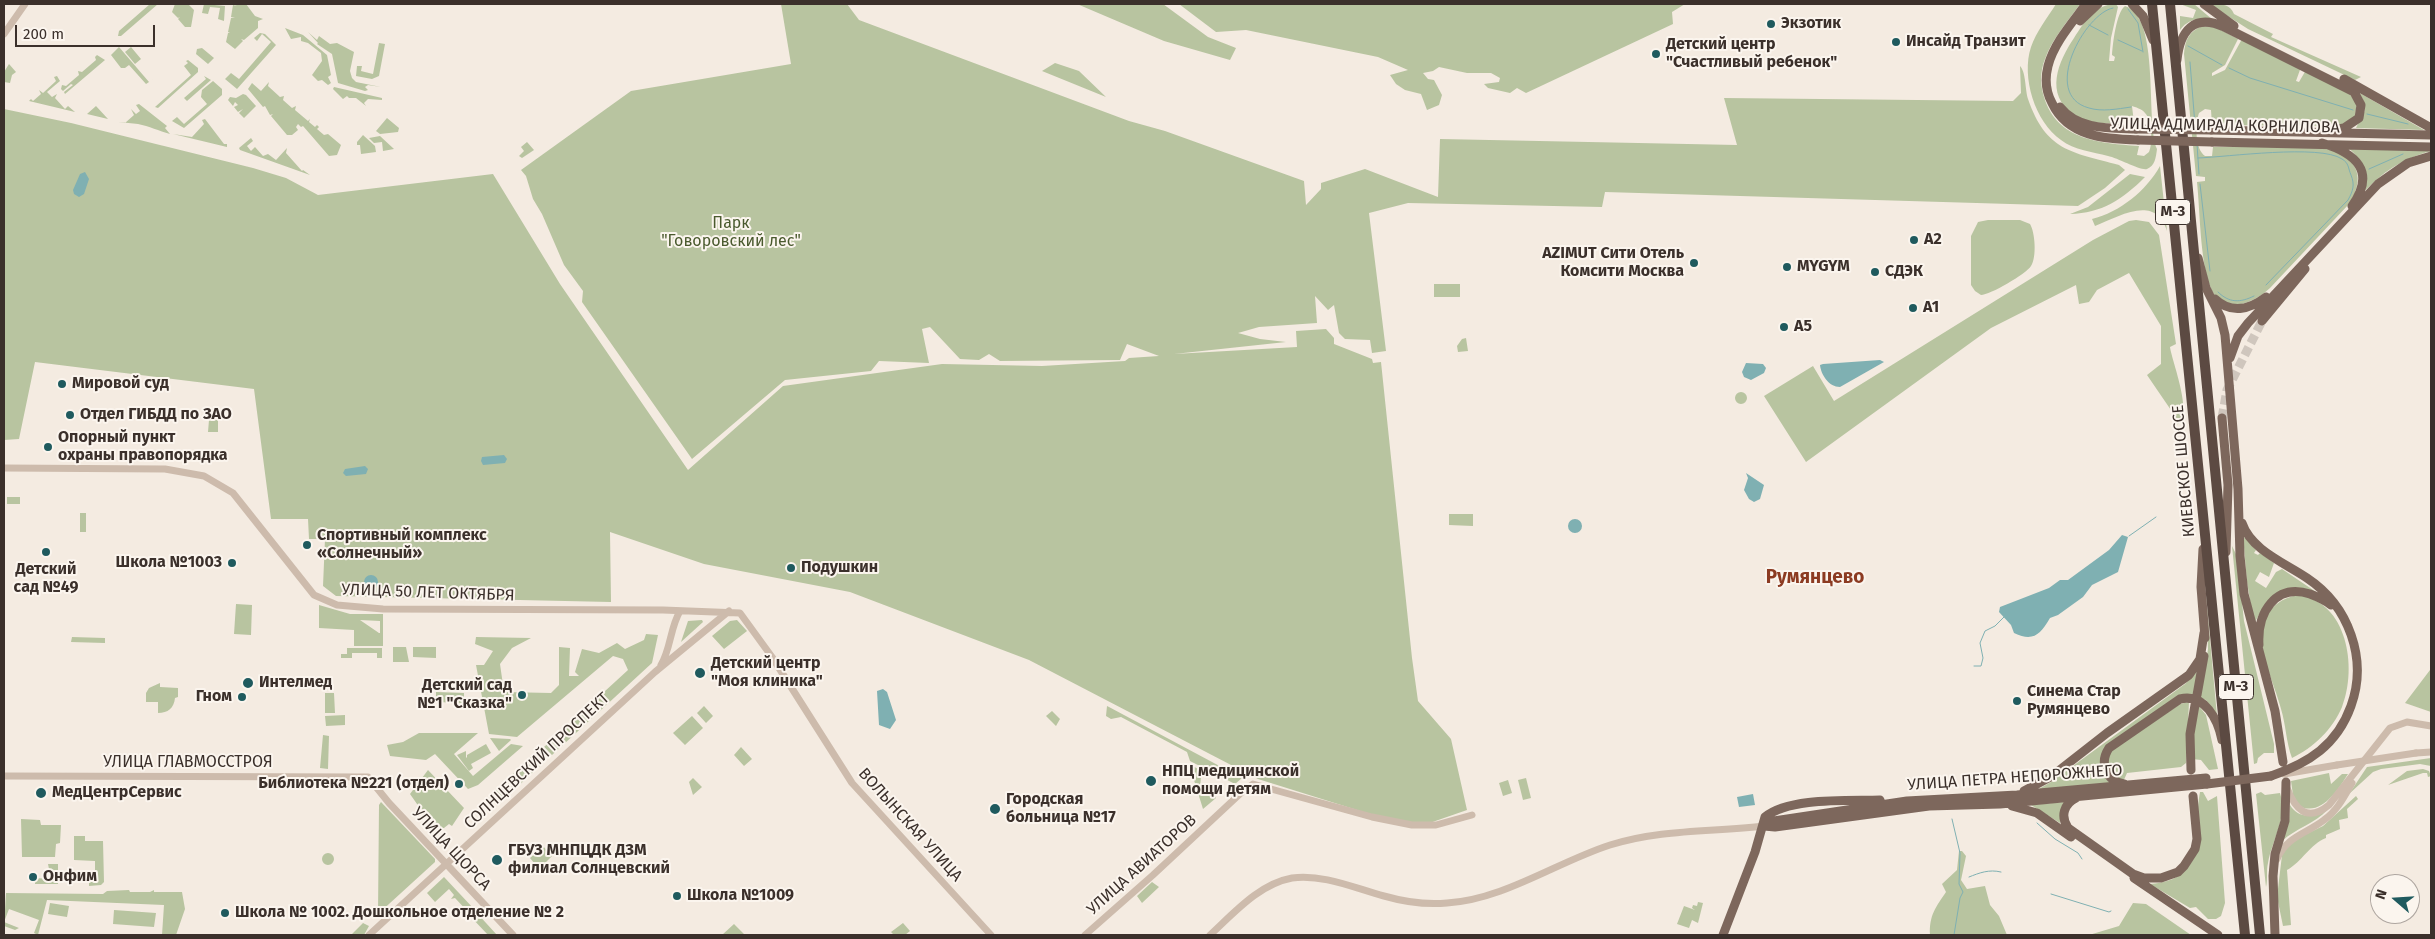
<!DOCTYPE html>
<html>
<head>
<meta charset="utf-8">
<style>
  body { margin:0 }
  #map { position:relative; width:2435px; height:939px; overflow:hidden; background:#f4ebe1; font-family:"Fira Sans",sans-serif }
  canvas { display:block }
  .frame { position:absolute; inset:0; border:5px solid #3b302b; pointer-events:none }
  .north { position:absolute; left:2370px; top:874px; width:50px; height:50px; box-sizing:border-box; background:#fbf5ee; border:1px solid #aea6a0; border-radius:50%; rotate:289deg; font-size:14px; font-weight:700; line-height:20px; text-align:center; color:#3b302b }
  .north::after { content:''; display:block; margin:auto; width:18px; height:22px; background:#1f5a5e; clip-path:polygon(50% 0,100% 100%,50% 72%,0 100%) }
  .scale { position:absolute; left:15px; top:25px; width:140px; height:22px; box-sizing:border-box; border:2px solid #3b302b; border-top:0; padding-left:6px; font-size:15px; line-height:18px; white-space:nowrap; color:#3b302b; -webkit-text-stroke:4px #fbf5ee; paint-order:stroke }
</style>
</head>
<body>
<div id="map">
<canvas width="2435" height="939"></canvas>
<div class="frame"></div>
<div class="north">N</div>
<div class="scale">200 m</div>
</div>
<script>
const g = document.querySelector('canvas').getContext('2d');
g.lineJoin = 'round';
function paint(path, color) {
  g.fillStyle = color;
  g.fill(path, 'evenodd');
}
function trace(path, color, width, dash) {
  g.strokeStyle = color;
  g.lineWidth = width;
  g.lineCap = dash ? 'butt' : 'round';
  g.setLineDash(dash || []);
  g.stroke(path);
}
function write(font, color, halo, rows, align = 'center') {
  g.font = font + ' "Fira Sans",sans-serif';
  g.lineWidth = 4;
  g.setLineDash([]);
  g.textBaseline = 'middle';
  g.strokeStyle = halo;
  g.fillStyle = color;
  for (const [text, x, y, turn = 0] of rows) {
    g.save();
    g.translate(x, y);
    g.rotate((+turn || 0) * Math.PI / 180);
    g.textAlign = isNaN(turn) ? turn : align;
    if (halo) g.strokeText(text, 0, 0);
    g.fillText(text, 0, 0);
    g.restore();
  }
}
paint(new Path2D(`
  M150,4h8l-37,32h-3l1,-5z
  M175,4h13l6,6 -3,17h-6l-7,-8 2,-2 -2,1 -6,-6z
  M204,4l21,2 -1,15 -6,-2 2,-11 -10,-1 -2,7 -6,-1z
  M233,4h13l9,12 8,3 -5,2v7l-14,12 -3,-1 2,2 -8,8 -9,-7 2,-9h2l-2,-1 3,-14h4l-4,-1 2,-12 4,1z
  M781,4h66l12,16 270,101 36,10 139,50 2,24 15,-16v-6l44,-14 73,28 2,-58 297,6 -13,-47 289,3 8,-8 -1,-27c6,6 5,23 8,33 18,52 43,53 91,66l6,5 -20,18 -27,18 -473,-14 -3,15 -194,-4 -39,10 17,138 -14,2 -2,-13 -25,-1 -6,-6 -5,-28 -6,5 -13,-14 2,27 -58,4 -21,6 22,6 26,3 -112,12 123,-7 -1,-16 30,-2 8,9v6l38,15 1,4 8,-1 31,296 6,43 33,38 16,71 -46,16 -48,-11 -115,-36 -229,-119 -179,-68 -146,-28 -94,-32 1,70 -275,-6 -13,-10 2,-47h-16l-1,-20h-37l-17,-130 -219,-27 -16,77 -15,1v-331l67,14 182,45 33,10 32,17 175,-21 67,110 128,186 95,-84 159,-22 100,2 83,-5 4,-3 30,-2 -32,-12 -7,16 -120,1 -11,-7 -10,6 -19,-1 -30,-32 -8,2 7,34 -50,-2 -8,10 -86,9 -93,79 -110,-157 1,-11 -19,-26 -22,-51 -9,-15 -7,-23 -5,-6 110,-79 160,-27z
  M1077,4h86l45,33 28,11 -6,12 -66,-19z
  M1179,4h506l-13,8 1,12 -147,69 -9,-5 -7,5 -22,-5 -4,-4 15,-2 1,-4 -9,-5h-24l-28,-6 -6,4 -10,2 5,6 6,1 8,15 -3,10 -12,5 -6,-16 -16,-4 -9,-6 -6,-9 18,-5 -30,-13 -132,-27 -30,2z
  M2056,4h24c-12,17 -28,35 -35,55 -5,13 -5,25 -1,38 13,44 57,46 95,49l-2,9 7,1 5,-4c4,-8 3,-32 -4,-39 -3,-4 -10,-6 -13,-7l2,17c-18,0 -44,3 -60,-8 -30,-21 -16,-53 0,-77 11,-17 21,-34 42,-34l2,3 -7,31 -2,23h5l1,-4 -3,-2c1,-12 4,-42 13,-49 36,11 20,115 32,143 -1,8 -2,17 -10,20 -6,2 -29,-11 -39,-13 -15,-4 -34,-6 -47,-16 -26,-18 -40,-63 -30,-93 5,-15 17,-30 25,-43z
  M2180,4h14l19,16c-13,-3 -25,-1 -33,10v-14l13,2 3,-8z
  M2209,4c10,0 21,-1 25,10l39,20 -2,3 90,40 -6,3 -107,-51z
  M2203,26l12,1 23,12 -13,26 -13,8v3l13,-6 17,-31 59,28 -5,14 3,1 7,-12 43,23 8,11 -2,12 -10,8 -13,2 -120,-1 -1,-15 -6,-1 -6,4c-4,11 -4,36 6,43h7l1,-9h107c33,6 49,26 29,57l-79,84c-17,16 -49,29 -60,-2 -10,-26 -10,-76 -13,-104l8,-1v-4l-9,-1 -12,-122c1,-14 5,-23 19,-28z
  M285,28l18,7 24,20 4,20 -3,2 3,6 -3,2 -6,-5 -4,1 -6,-6 10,-14 -1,-8 -13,-10 -7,-2v-4l-10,2z
  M308,32l9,8 2,-4 11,8 7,-1 17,9 -4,19 2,7 4,4 25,5 -13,-2 -3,2 3,3 -3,1 -27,-8 -6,-29 -15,-10 1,-1z
  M260,33l5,1 11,11 -39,44 -12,-10 6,-6 8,6 32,-37 -9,-8 -5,7 -3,-3z
  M379,43l6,1 -6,32 -7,3 -16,-3 1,-10h5l-1,5 12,3z
  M119,47l30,35 9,-6 -12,8 -17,-19 -4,3h-4l-10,-13z
  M131,47l10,12 -6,5 -10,-12z
  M202,48l12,10 -6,6 -12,-10 1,-5z
  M97,55l8,5 -40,34 -1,-2 9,-7 -2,-1 -8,7 -2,-2 1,-4 4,1 13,-11 -1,-4 4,1 14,-12 -1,-3z
  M188,60l10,8v4l-40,36 -3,-1 36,-32 -7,-9 4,-3 -2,-2z
  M1055,63l24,8 27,26 -64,-26z
  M9,64l7,8 -4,3 -2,8 -6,-1v-10z
  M57,76l3,5 -13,11 5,5 5,-3 -2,4 10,11 3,-3 7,6 -46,-11 2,-2 2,2 8,-7 -2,-4 4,3 13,-12 -2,-4z
  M204,76l7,4 -24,21 -3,-3 22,-19z
  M213,81l9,8v6l-38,33 -12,-7 5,-4 7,7 23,-20 -6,-7 1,-7z
  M269,82l-1,4 12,11 4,-1 -1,4 9,8 4,-2 -1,4 13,11 2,-2 -1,3 6,5 2,-2 2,2 -2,2 7,6 4,-1 13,11 -4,10 -8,1 -26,-30 -2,1 -3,-3 -2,3 2,3 -6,5h-5l-16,-19 2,-2 -3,1 -5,-9 -2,1 -15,-18 4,-6 9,8z
  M334,87l48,11v2l-14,-1 -4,4 2,3 -10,-8h-7l-2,-2 -4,3 -10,-10z
  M2358,92l66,38 -68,-2c7,-14 15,-19 2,-36z
  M243,94l3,1 10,11 -12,12 -5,-5 4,-4 -5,3 -4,-5 4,-2 -3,-3 -2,4 -5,-6 2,-3 6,1z
  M139,104l28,22 -2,2 5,6c-11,-3 -21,-8 -32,-10 -6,-1 -13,-1 -20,-2l7,1 9,-8 -3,-6 5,5 4,-3 -4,-6z
  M96,106l12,13 -21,-5z
  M387,118l12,10 -1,4 -18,2 -4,-3z
  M205,119l19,25h3v3l-54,-13 19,3 12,-13 -2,-4z
  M363,135l12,11 1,6 -15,2 -1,-9h-3v-3z
  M380,136l14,13 -11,2 -1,-9 -8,1 -5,-5z
  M251,138l2,3 -6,5 4,5 4,-4 8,9 5,-2 8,6 11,-12 -1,5 16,18 1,-1 7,5 -70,-25 -1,-2z
  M527,142l7,8 -12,8 -3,-2 5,-5 -3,-4z
  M2348,148l83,3c-29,8 -49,21 -69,43 0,-18 3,-34 -14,-46z
  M2160,166l7,65c-11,-38 -49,-14 -72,-5l-3,-7c28,-7 54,-28 68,-53z
  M2130,174l15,3c-23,23 -43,36 -75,37l18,-7z
  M1988,220h32l10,4c5,8 7,33 1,42 -5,8 -41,29 -50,29l-6,-4 -4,-6v-49l7,-14z
  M2136,220l13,2 10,13 17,109 -6,3c2,15 25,71 6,78l-1,-9 -28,-41 14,-11v-38l-32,-53 -32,17 -8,12 -10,2 -3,-19 -85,43 -185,134 -42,-66 49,-30 21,35 259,-161 36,-19z
  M1434,284h26v13h-26z
  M1466,338l2,13 -10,1 -1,-6 5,-7z
  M1735 398a6 6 0 1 1 12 0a6 6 0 1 1-12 0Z
  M209,420h9v12h-10z
  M7,497h13v7h-13z
  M80,513h6v19h-6z
  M1449,514h24v12l-24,-1z
  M2243,536l13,14 -2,3 4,2 2,-2 14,10 -5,14 -9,-5 -5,9 11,7 10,-16 6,-3 37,25c-39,-10 -46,-6 -65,30l-7,-42z
  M2232,546l5,10 7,65 30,123v9h-10l-6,5 -1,5 -3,1z
  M2298,595c49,6 60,72 44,112 -9,22 -29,41 -50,51 -6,-16 -6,-33 -11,-49 -4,-17 -19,-51 -20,-67 -1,-25 13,-43 37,-47z
  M2206,596l11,120 -11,-16 -6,-2 8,-49z
  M236,604l16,1 -1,30 -17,-1z
  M319,605l31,9h33v32h-29v-16l-35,-2zM360,620l20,1v12h-1z
  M737,620l10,11 -23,18 -12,-13 18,-15z
  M688,621l14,-1 1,2 -22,20z
  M646,634l12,1 -6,28 -100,92 -8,-8 84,-77 -5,-11 -10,-3 -96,81 -28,-3 -13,-69h8l9,-14 -18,-7 1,-7 55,1 -19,10 -12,16 4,28 47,1 8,-8v-38l11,1 -1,28h10l-4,-4 7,-23 17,4 18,-10 8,6 19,-9z
  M72,637l33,1v5l-34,-1z
  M393,647h13l3,15h-16z
  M413,647h23v11l-23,-1z
  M347,648h35v10h-5v-5h-25v5h-11v-4h6z
  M2200,668l-7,28 -18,2 -69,49c-6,13 -8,25 4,36l-73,7 14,-8 134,-98z
  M2431,669v43l-26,-9 25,-33z
  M160,683v4l18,1v9l-3,1c-1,10 -7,15 -17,15v-11h-12v-9l3,-5z
  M436,692l28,1v10l-28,-1z
  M325,693h9l1,20h-10z
  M2189,702l-3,61 -5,4 -54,6 -4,9 -15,-12v-15l3,-4 69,-47z
  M704,706l9,10 -7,7 -9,-10z
  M1107,706l2,1 133,71 -7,6 -45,-23 -3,-9 -66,-35 -10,2 -5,-3z
  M2199,706l7,9 12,54 -9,1 -8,-10 -9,-1 3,-45z
  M1052,711l8,8 -4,7 -10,-10z
  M345,715v10l-19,1 -1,-10z
  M692,716l11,12 -18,17 -12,-12z
  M419,733h59l-24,21 19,22 38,-32 12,2 -45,39 -10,4 -33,-35 -9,6 -36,-4 -3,-11 16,-3z
  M323,735l6,1 -1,33 -8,-1z
  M490,738l20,1 1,1 -12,11z
  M486,744l5,9 -20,11 2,4 -4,3 -12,-16 9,-4v6l1,1v-3z
  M741,747l11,12 -8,7 -10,-11z
  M537,751l8,10 -47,44 -9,-8z
  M179,758h23l-1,8h-22z
  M2431,758v8l-11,-2 -39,5 -8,3 -24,22 18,-27z
  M1189,764l22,12 -10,1 -1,11 11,1 5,9 -13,11z
  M2423,769l6,2 2,5 -3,1 -1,-4h-4l-35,12 19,-14z
  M428,770l36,38 -12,18 -3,-2 -5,4h-3l-24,-24 -7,-10z
  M2329,773l2,11 11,-10h6c-10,16 -27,43 -49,32l-6,-11 -2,-14z
  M693,778l9,9 -9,8 -4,-13z
  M1526,778l5,20 -8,2 -5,-20z
  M1508,780l4,13 -9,3 -4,-13z
  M2200,792h3l5,9 9,-5 8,107 -4,13 -5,3h-8l-12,-12 -6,1 -40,-24c59,-4 42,-50 50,-92z
  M2261,792l4,3 15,-2c8,24 -8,47 -12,70 -2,8 0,16 -2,24l-10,-93z
  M2356,796l2,3 -11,10 1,9 -9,2 1,9 -14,6v3c-16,6 -24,24 -39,32l4,55 -8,1 -6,-29 5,-42 8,-13 33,-16z
  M381,802l54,57v3l-57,52 1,-109z
  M2064,802l-4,21 -29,-18z
  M2290,805c10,16 24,10 38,4 -13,15 -32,19 -46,32l7,-19z
  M21,819l19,1 1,5h20l-1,18 -4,1 -1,13h-33z
  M74,836h11v5h18l1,41 -3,3 -12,1v-10h6v-15l-21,-1z
  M543,846l9,10 -13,13 -9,-11z
  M1959,851h3l4,5 -5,24 6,9 18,-3 5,19 9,11 8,19h-77c-1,-20 6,-28 16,-43l-4,-8 15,-14z
  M322 859a6 6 0 1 1 12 0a6 6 0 1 1-12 0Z
  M48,864h10v20h-23v-6l16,1z
  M444,877l30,32 -5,4 -14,-15 -4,1 3,-4 -5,-6 -14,13 -8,-9z
  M1152,882l7,5 -17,16 -5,-7z
  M129,890l1,2h20l4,-2v2h28l3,17 -9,26h-14l2,-30 -117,-5 -9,35 -4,-2 5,-13 -30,-11 -5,13 15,6 -4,2 -11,-4 2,-33 97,1 4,-3z
  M1698,902l5,1 -5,20 -6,-3 -3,8 -12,-4 7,-18 11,4 -3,-2 1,-3 4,1z
  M50,903l19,3 -2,11 -19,-3z
  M2133,903l13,1 45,31h-102l30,-9z
  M114,910l42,3 -2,14 -41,-3z
  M476,912l21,23h-9l-17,-18z
  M363,923l6,3 -5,9h-13z
  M903,923l7,8 -5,4h-11l-3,-3z
  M734,924l11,11h-23z`), '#b8c4a0');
paint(new Path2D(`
  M85,172l4,7 -5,15 -5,3 -5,-3 -1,-4 7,-16z
  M1880,360l4,2 -44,25c-11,0 -19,-12 -20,-22l3,-1z
  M1746,363l17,1 3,4 -2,5 -13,7 -7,-3 -2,-5z
  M504,455l3,4 -2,4 -22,2 -2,-4 1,-4z
  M365,466l3,3 -2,5 -20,2 -3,-3 2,-4z
  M1746,473l18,12 -4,14 -6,3 -5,-3 -5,-9 4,-12z
  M1568 526a7 7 0 1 1 14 0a7 7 0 1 1-14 0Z
  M2122,535l6,2 -10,35 -26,13 -9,12 -25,18 -8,3c-10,17 -17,24 -36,15l-3,-8 -12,-13 1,-5 49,-19 11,-8h8l41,-30z
  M364 582a7 7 0 1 1 14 0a7 7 0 1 1-14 0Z
  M883,689l4,3 9,28 -6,9 -11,-4 -2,-34z
  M1753,794l2,11 -16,2 -2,-10z`), '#7fb0b2');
trace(new Path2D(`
  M2113,8c-28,5 -73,87 -24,100 13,4 28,1 42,-1
  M2128,9l10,14 5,29
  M2089,25l19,10
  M2118,40l24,11
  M2188,46l34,19
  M2190,62l5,63
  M2229,68l21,10 103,32
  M2367,114l41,10
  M2197,144l2,30
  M2198,158c29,-1 122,-14 144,1 7,4 6,9 9,16 4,10 2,16 -3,25l-82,85
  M2369,169l34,-15
  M2200,184l10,87
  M2218,292c11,11 22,11 36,4
  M2129,536l27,-19
  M1974,666h7l2,-8 -3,-15 5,-12 10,-5 10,-10
  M1952,819l8,34 -1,31 4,8 -3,6 -6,37
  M2037,823l18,16 23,14 4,6
  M1969,877c10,-4 20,-8 32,-5
  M2051,894l58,18 2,-1`), '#7fb0b2', 1);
trace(new Path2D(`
  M2222,418l5,-28 35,-69`), '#cfc6bd', 9, [9, 4.5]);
trace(new Path2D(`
  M4,34l21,-30
  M4,468l161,1 39,7 29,17 81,102 23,10 46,4 280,1 77,3 32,44 80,126 139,152
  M661,665c10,-17 9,-37 19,-54
  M2416,753l15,-1
  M2284,774l53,-9
  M4,776l364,1 21,26 124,132
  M2287,788c8,21 20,35 42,17l61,-77 17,-6 24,4
  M2277,859c10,-23 29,-25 47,-39 13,-9 20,-23 28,-37
  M369,935l286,-263 74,-61
  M1085,935l68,-60 89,-83 11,-8 119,33 40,8h24l36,-10
  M1210,935c24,-22 49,-51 82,-57 32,-4 62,10 92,18 21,6 42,9 63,7 56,-3 110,-41 163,-58 50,-16 102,-13 154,-19`), '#cdbbac', 7);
trace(new Path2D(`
  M2086,4c-14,19 -32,39 -38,62 -3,12 -2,26 4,37 16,34 53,36 86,37
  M2132,4l11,12 10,24
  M2204,4l30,22
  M2080,21l18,-17
  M2177,60c3,-29 17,-47 47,-33l130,65 7,13 -2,13 -15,10 -18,3
  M2344,79l87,49
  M2060,107c18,23 50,21 76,22
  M2211,130l220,5
  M2212,142l219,5
  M2322,143c33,10 55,28 30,63
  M2198,258l8,30 15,30 4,17 13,154 2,67 4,38 31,117 8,51
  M2215,299c16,15 34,11 51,-2
  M2262,321l43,-52
  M2230,358l8,-22 10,-13 130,-139 30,-21 23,-7
  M2222,418l6,67 -2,67
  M2242,523c9,27 43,40 65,55 42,28 61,81 44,128 -14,39 -42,57 -80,70
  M2203,549l-2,38 4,51
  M2259,645c-2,-32 16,-62 51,-51 8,3 15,6 21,11
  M2197,695l7,-39
  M2191,770l-1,-36 5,-29
  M2124,784c-18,-3 -25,-21 -15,-36l71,-49c25,-6 38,21 42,41
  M2024,791l28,-15 55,-43 82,-58 11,-16 4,-26
  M2076,798c-12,6 -16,18 -8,30l65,46 11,4h17l17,-6 6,-6 11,-17 2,-10 -4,-43
  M2012,806l25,7 34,24
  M1764,826l10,-5 133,-20 110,-6 189,-17
  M1764,826l11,1 154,-21 71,-2 207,-20
  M2134,878l84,57
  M1723,935l32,-83 10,-35c24,-20 84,-16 115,-17
  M2275,935l-2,-59 2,-22 10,-33 1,-39`), '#7d675c', 9);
trace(new Path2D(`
  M2152,4l93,931
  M2170,4l90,931`), '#5c4a42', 10);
trace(new Path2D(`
  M2337,765l79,-12`), '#cdbbac', 7);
trace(new Path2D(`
  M2136,129l75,1
  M2138,140l74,2
  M2207,784l64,-8`), '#7d675c', 9);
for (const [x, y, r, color] of [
  [1771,24,5,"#1f5a5e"],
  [1896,42,5,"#1f5a5e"],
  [1656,54,5,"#1f5a5e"],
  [1914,240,5,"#1f5a5e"],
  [1694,263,5,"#1f5a5e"],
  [1787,267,5,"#1f5a5e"],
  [1875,272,5,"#1f5a5e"],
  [1913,308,5,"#1f5a5e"],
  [1784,327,5,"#1f5a5e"],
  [62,384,5,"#1f5a5e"],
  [70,415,5,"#1f5a5e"],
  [48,447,5,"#1f5a5e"],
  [307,545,5,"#1f5a5e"],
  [46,552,5,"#1f5a5e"],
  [232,563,5,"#1f5a5e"],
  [791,568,5,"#1f5a5e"],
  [700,673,6,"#1f5a5e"],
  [248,683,6,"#1f5a5e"],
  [522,695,5,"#1f5a5e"],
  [242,697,5,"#1f5a5e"],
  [2017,701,5,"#1f5a5e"],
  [1151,781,6,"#1f5a5e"],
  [459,784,5,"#1f5a5e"],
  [41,793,6,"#1f5a5e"],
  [995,809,6,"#1f5a5e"],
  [497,860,6,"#1f5a5e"],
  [33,877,5,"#1f5a5e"],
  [677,896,5,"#1f5a5e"],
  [225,913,5,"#1f5a5e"]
]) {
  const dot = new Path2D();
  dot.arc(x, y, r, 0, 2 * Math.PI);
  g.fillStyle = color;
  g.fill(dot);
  trace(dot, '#fbf5ee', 2);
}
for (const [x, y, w] of [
  [2173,212,35],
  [2236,687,35]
]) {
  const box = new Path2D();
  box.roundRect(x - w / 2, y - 12.5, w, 25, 4);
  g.fillStyle = '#fbf5ee';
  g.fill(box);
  trace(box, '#3b302b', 1);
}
write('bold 15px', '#3b302b', null, [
  ["М-3",2173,212],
  ["М-3",2236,687]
]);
write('bold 16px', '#3b302b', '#fbf5ee', [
  ["Экзотик",1781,24],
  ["Инсайд Транзит",1906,42],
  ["Детский центр",1666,45],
  ["\"Счастливый ребенок\"",1666,63],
  ["А2",1924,240],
  ["AZIMUT Сити Отель",1684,254,"right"],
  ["Комсити Москва",1684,272,"right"],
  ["MYGYM",1797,267],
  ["СДЭК",1885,272],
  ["А1",1923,308],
  ["А5",1794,327],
  ["Мировой суд",72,384],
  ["Отдел ГИБДД по ЗАО",80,415],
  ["Опорный пункт",58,438],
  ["охраны правопорядка",58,456],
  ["Спортивный комплекс",317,536],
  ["«Солнечный»",317,554],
  ["Школа №1003",222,563,"right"],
  ["Подушкин",801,568],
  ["Детский",46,570,"center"],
  ["сад №49",46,588,"center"],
  ["Детский центр",711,664],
  ["\"Моя клиника\"",711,682],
  ["Интелмед",259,683],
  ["Детский сад",512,686,"right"],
  ["№1 \"Сказка\"",512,704,"right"],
  ["Синема Стар",2027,692],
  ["Румянцево",2027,710],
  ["Гном",232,697,"right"],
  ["НПЦ медицинской",1162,772],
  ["помощи детям",1162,790],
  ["Библиотека №221 (отдел)",449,784,"right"],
  ["МедЦентрСервис",52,793],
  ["Городская",1006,800],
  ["больница №17",1006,818],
  ["ГБУЗ МНПЦДК ДЗМ",508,851],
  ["филиал Солнцевский",508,869],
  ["Онфим",43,877],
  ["Школа №1009",687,896],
  ["Школа № 1002. Дошкольное отделение № 2",235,913]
], 'left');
write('16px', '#3b302b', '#fbf5ee', [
  ["УЛИЦА АДМИРАЛА КОРНИЛОВА",2225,126,1],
  ["КИЕВСКОЕ ШОССЕ",2184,471,-95],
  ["УЛИЦА 50 ЛЕТ ОКТЯБРЯ",428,593,2],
  ["СОЛНЦЕВСКИЙ ПРОСПЕКТ",537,761,-43],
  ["УЛИЦА ГЛАВМОССТРОЯ",188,763],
  ["УЛИЦА ПЕТРА НЕПОРОЖНЕГО",2015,778,-4],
  ["ВОЛЫНСКАЯ УЛИЦА",910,825,48],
  ["УЛИЦА ЩОРСА",451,849,47],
  ["УЛИЦА АВИАТОРОВ",1142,865,-42]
]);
write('16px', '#4a5a2e', '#fbf5ee', [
  ["Парк",731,224],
  ["\"Говоровский лес\"",731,242]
]);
write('bold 19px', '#8c3b22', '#fbf5ee', [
  ["Румянцево",1815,578]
]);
</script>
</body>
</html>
